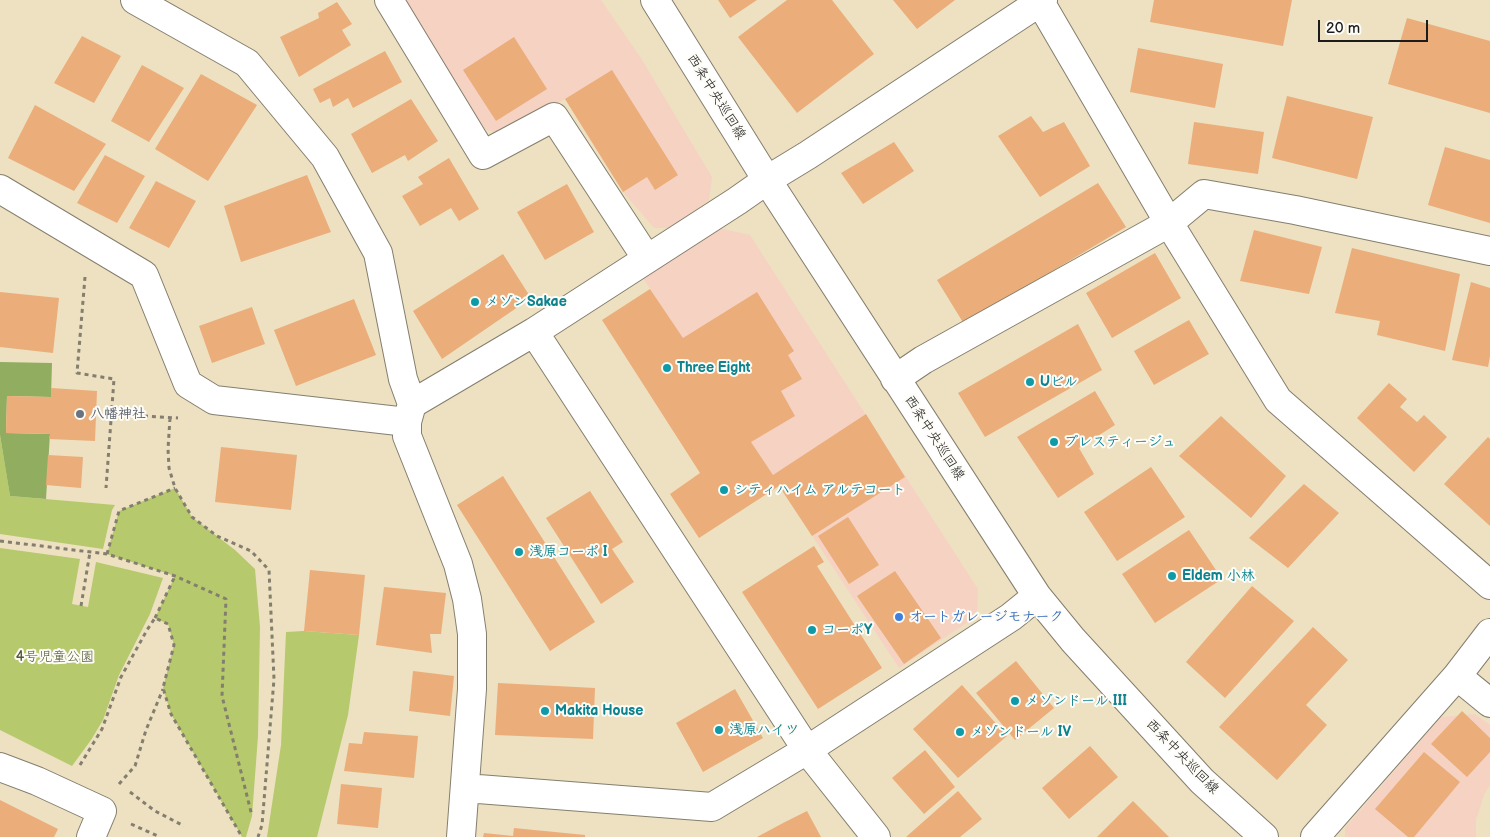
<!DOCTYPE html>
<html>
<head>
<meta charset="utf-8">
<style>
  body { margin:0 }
  #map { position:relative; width:1490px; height:837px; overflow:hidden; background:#ede1c1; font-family:"Balsamiq Sans",sans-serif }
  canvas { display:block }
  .scale { position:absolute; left:1318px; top:20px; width:110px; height:22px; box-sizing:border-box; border:2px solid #1c1c1c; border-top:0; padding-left:6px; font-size:15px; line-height:18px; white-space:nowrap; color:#1c1c1c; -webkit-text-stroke:4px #fdfcf7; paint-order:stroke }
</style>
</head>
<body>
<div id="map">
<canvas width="1490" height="837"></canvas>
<div class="scale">20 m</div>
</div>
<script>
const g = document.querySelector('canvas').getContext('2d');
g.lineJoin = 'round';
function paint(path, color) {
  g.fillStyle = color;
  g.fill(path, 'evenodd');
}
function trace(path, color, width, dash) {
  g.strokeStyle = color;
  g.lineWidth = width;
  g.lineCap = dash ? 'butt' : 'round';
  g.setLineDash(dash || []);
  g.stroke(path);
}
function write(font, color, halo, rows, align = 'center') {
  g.font = font + ' "Balsamiq Sans","Klee One",sans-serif';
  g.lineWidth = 4;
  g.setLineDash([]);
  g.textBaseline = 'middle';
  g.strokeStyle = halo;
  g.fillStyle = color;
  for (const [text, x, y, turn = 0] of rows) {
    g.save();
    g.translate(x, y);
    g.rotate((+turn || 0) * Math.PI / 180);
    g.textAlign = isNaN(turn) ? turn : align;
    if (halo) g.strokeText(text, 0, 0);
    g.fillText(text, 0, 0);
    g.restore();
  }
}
paint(new Path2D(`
  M406,0h195l40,58 71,119 -3,23 -37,28h-18l-31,-36 -58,-93 -59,33h-13l-14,-5z
  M719,228l31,7 228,354 -1,27 -78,52 -258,-393z
  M1475,714l15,11v60l-6,10 -8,25v17h-131v-9l96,-111z`), '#f6d2c3');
paint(new Path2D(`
  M0,435l10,61 105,9 -3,5 -9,39 -103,-15z
  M175,488l17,29 43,33 20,19 5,58 -2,109 -6,80 -6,21h-4l-71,-123 -8,-26 11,-43 -6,-21 -13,-6 20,-42 -68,-22 12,-43z
  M0,548l80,11 -8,45 16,3 8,-45 67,16 -13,36 -31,61 -16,45 -12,20 -19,26 -72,-36z
  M304,631l55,4 -11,80 -31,122h-50l14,-92 5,-113z`), '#b6c96c');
paint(new Path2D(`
  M0,362l52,1 -1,34 -44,-1 -1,37 44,1 -4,65 -36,-3 -10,-61z`), '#90ad60');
paint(new Path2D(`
  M718,0h39l-27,18z
  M787,0h45l42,54 -77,59 -59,-76z
  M893,0h62l-38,29z
  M1154,0h138l-9,46 -133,-24z
  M337,2l15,22 -10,6 9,15 -52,32 -19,-40 39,-19 -1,-5z
  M1407,18l83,23v72l-102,-29z
  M82,36l39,20 -27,47 -40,-20z
  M514,37l33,52 -51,32 -33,-51z
  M1138,48l85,16 -8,44 -85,-16z
  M385,51l17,31 -49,26 -5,-10 -15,9 -3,-9 -10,5 -7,-14z
  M142,65l42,23 -35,54 -38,-21z
  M612,70l66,105 -23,15 -8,-13 -24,15 -58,-93z
  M201,74l56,31 -49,76 -53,-32z
  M1287,96l86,21 -16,62 -85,-21z
  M411,99l27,42 -30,20 -3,-6 -33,18 -21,-39z
  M35,105l71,39 -32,47 -66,-33z
  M1031,116l12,16 21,-10 26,44 -50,31 -42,-61z
  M1194,122l70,10 -6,42 -70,-10z
  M894,142l20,29 -51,33 -22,-31z
  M1445,147l45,13v63l-62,-18z
  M105,155l40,21 -28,47 -40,-20z
  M449,158l30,51 -20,12 -8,-13 -31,18 -18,-30 21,-12 -5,-7z
  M307,175l24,57 -90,30 -17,-56z
  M156,181l40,20 -27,47 -40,-20z
  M1098,183l28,44 -162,97 -27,-44z
  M567,184l27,48 -49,28 -28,-48z
  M1254,230l68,17 -13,47 -69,-13z
  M1352,248l108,26 -15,77 -68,-16 3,-14 -45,-8z
  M1155,253l26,45 -69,40 -26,-45z
  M503,254l28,44 -89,61 -29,-48z
  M1471,282l19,6v68l-2,11 -36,-7z
  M650,289l33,49 74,-46 37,59 -6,4 14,24 -21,12 14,25 -44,26 22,33 93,-61 39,63 -93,59 -33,-50 -80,52 -29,-44 30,-21 -98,-153z
  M0,292l59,6 -6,55 -53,-6z
  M354,299l22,56 -80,31 -22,-56z
  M252,307l13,37 -53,19 -13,-37z
  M1189,320l20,34 -55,31 -20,-34z
  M1078,324l24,46 -117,67 -27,-44z
  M1389,383l18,16 -7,8 17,15 7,-7 23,22 -33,35 -57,-54z
  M51,388l46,3 -2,50 -46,-2 1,-5 -44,-1 1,-37 44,1z
  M1095,391l20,34 -36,23 15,26 -36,24 -41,-61z
  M1221,416l65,60 -35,42 -72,-62z
  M1488,437l2,2v87l-46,-42z
  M221,447l76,8 -6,55 -76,-8z
  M48,455l35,2 -2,31 -35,-3z
  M1151,467l34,50 -68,44 -33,-49z
  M503,476l92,146 -45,29 -93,-146z
  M1304,484l35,29 -51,55 -39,-30z
  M590,491l33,51 -11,7 22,33 -33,22 -55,-86z
  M848,517l31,48 -30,19 -31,-48z
  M1189,530l33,49 -67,44 -33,-49z
  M814,546l10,16 -7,4 65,102 -64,41 -76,-117z
  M310,570l55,5 -6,60 -55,-4z
  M895,571l46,67 -37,26 -47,-68z
  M1252,586l42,35 -69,77 -39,-36z
  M384,587l62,6 -5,41h-11l2,19 -56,-8z
  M1313,627l35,33 -42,45 21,20 -50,55 -58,-53z
  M1016,661l38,47 -39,32 -39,-47z
  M413,671l41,5 -4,40 -41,-5z
  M498,683l97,5 -2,51 -98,-4z
  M962,685l45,51 -49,42 -45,-49z
  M735,689l28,49 -60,34 -27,-49z
  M1462,711l28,27v14l-23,25 -36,-33z
  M364,732l54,4 -4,42 -70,-7 5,-28 13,1z
  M1090,746l28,31 -49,42 -27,-31z
  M925,750l30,37 -31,27 -32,-36z
  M1424,752l36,30 -46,55h-6l-33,-28z
  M341,784l41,4 -4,40 -41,-4z
  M958,791l24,28 -22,18h-54z
  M0,800l58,29 -4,8h-54z
  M1133,801l36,36h-72z
  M807,811l14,26h-64l28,-15z
  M514,828l71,7v2h-102l1,-4 29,3z`), '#ebad7a');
const minor = new Path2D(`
  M135,0l112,63 78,94 53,96 25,126 9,25 -5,18v14l51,128 9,35 5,35v55l-11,148
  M389,0l94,155 71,-38 93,142
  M655,0l112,180 270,416 36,44 129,141 62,56
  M1039,0l130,223 109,177 212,185
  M0,189l144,86 44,109 26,16 193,22
  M534,332l273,418 69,87
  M895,379l28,-19 246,-137 35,-29 91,16 195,41
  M412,404l122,-72 203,-131 30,-21 41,-25 235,-155
  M1457,676l33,27
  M0,767l37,14 65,30 -11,26
  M465,788l247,19 95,-57 204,-133 26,-21
  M1315,837l142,-161 33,-43`);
trace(minor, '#847e6e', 30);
trace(new Path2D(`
  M85,277l-8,96 37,6 -8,109
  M112,414l66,4
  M170,418l-2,31 1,19 6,20 17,29 25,19 34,15 18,19 5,109 -12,146 -4,12
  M0,541l107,13 68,22 51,23 -4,97 30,120
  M107,554l12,-43 56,-23
  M81,606l9,-54
  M155,618l20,-42
  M80,765l22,-36 19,-52 26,-47 8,-12 13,6 6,21 -11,43 8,26 71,123
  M119,784l16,-18 11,-36 17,-41
  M130,792l25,19 29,15
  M131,824l29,13`), '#847e6e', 3, [4, 4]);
trace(minor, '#fff', 28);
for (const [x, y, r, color] of [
  [475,302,5,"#0f9aa8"],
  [667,368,5,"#0f9aa8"],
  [1030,382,5,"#0f9aa8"],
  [80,414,5,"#6b7280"],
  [1054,442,5,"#0f9aa8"],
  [724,490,5,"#0f9aa8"],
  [519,552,5,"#0f9aa8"],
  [1172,576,5,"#0f9aa8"],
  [899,617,5,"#3f7fe0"],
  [812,630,5,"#0f9aa8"],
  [1015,701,5,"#0f9aa8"],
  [545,711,5,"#0f9aa8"],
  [719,730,5,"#0f9aa8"],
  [960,732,5,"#0f9aa8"]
]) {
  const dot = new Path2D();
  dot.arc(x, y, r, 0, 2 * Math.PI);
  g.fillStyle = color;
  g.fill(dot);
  trace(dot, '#fdfcf7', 2);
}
write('14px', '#1c1c1c', '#fdfcf7', [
  ["西条中央巡回線",716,97,58],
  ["西条中央巡回線",934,438,57],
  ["西条中央巡回線",1182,757,46]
]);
write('bold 14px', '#0d838f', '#fdfcf7', [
  ["メゾンSakae",485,302],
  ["Three Eight",677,368],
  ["Uビル",1040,382],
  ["プレスティージュ",1064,442],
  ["シティハイム アルテコート",734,490],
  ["浅原コーポ I",529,552],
  ["Eldem 小林",1182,576],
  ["コーポY",822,630],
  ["メゾンドール III",1025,701],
  ["Makita House",555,711],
  ["浅原ハイツ",729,730],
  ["メゾンドール IV",970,732]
], 'left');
write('bold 14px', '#5b616d', '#fdfcf7', [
  ["八幡神社",90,414]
], 'left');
write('bold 14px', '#366cbe', '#fdfcf7', [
  ["オートガレージモナーク",909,617]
], 'left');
write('14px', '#525938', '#fdfcf7', [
  ["4号児童公園",55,657]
]);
</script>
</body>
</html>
